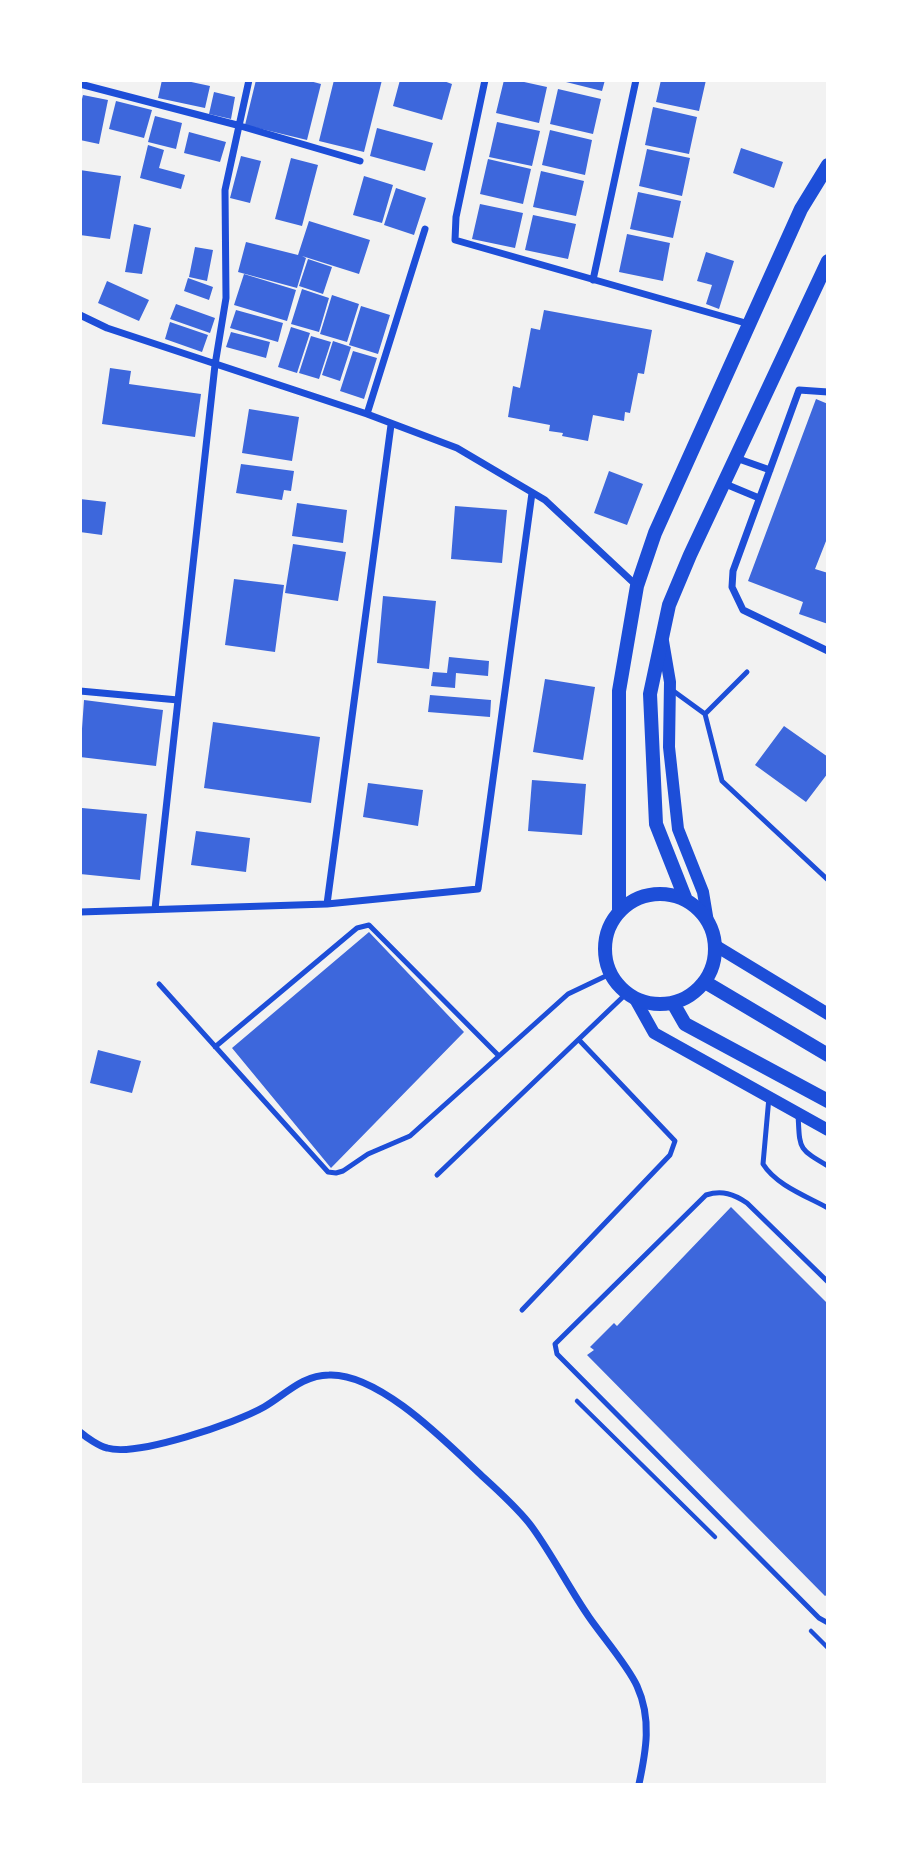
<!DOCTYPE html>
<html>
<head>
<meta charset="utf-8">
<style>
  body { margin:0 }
  #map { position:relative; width:908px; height:1865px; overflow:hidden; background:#f2f2f2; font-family:"Space Grotesk",sans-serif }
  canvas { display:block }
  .frame { position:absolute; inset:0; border:82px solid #fff; pointer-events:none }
</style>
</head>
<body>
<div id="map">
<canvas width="908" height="1865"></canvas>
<div class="frame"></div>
</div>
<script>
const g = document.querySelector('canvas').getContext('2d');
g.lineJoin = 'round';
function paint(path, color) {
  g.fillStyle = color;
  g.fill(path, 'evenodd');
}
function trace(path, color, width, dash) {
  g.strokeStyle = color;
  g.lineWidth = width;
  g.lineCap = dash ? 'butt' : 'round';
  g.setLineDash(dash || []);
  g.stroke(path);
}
paint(new Path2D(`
  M162,80h20l28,6 -5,22 -47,-10z
  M256,80h50l15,4 -14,56 -62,-15z
  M334,80h48l-18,72 -45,-11z
  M400,80h41l11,4 -10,36 -49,-14z
  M504,80h11l32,7 -8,36 -43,-10z
  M558,80h47l-3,11z
  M661,80h45l-7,31 -43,-9z
  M558,89l43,10 -8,35 -43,-10z
  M214,92l21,5 -4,22 -22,-5z
  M83,95l25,5 -9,44 -19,-4v-33z
  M116,101l36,9 -8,28 -35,-9z
  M653,107l44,10 -8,37 -44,-9z
  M155,116l27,7 -6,26 -28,-7z
  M497,122l43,9 -8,35 -43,-9z
  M377,128l56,15 -8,28 -55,-15z
  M550,130l42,10 -7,35 -43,-10z
  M189,132l37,10 -6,20 -36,-9z
  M148,145l16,5 -5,18 26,7 -4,14 -41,-11z
  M741,148l42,14 -9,26 -41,-15z
  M647,149l43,9 -8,38 -43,-10z
  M241,156l20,5 -11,42 -20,-5z
  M291,158l27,7 -16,61 -27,-7z
  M488,159l43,10 -8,35 -43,-10z
  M80,170l41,6 -11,63 -30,-4z
  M541,171l43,10 -8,35 -43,-9z
  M364,176l29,9 -11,38 -29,-8z
  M396,188l30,10 -12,37 -30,-10z
  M638,192l43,9 -8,37 -43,-9z
  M480,204l43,9 -8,35 -43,-9z
  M533,215l43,9 -8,35 -43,-9z
  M309,221l61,19 -11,34 -57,-18 4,2 -9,30 -59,-16 8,-30 52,13z
  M134,224l17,4 -9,46 -17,-2z
  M627,234l43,9 -7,38 -44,-9z
  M195,247l18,3 -6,31 -18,-4z
  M706,252l28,9 -15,48 -13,-5 6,-19 -15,-4z
  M308,259l24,8 -9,27 -24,-8z
  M244,274l52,16 -9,31 -53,-16z
  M188,278l25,9 -4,13 -25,-9z
  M107,281l42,19 -10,21 -41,-18z
  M302,289l27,9 -10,34 -28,-8z
  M332,295l27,9 -12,38 -27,-8z
  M176,304l39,14 -5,15 -40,-14z
  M361,306l29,9 -12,39 -29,-9z
  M236,310l47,13 -5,19 -48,-14z
  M544,310l108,20 -8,44 -6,-1 -8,40 -5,-1 -1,9 -31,-6 -5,26 -26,-5 1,-3 -14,-2 1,-6 -42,-8 5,-31 7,2 11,-60 9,2z
  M170,322l38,13 -6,17 -37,-13z
  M291,327l19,6 -13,40 -19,-6z
  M231,332l39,10 -4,16 -40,-11z
  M311,336l20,6 -12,37 -20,-6z
  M333,341l18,6 -11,34 -18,-6z
  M353,351l24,7 -13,41 -24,-8z
  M110,368l21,3 -2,13 72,10 -6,43 -93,-13z
  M816,399l12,5v132l-13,33 13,4v51l-29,-10 4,-12 -55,-21z
  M249,409l50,8 -7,44 -50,-8z
  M241,464l53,7 -3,20 -7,-1 -2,10 -46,-7z
  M609,471l34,13 -16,41 -33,-12z
  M80,499l26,3 -4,33 -22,-3z
  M297,503l50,7 -4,33 -51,-7z
  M455,506l52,4 -5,53 -51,-4z
  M293,544l53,8 -8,49 -53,-8z
  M234,579l50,6 -9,67 -50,-7z
  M383,596l53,5 -7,68 -52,-6z
  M449,657l40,4 -1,15 -32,-3 -1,15 -24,-2 2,-14 14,1z
  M545,679l50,8 -12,73 -50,-8z
  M430,695l61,5 -1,17 -62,-5z
  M84,700l79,10 -7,56 -76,-9z
  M213,722l107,15 -9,66 -107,-15z
  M784,726l44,31v16l-22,29 -51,-37z
  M532,780l54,4 -4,51 -54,-4z
  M368,783l55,7 -5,36 -55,-9z
  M82,808l65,6 -7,66 -60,-6z
  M196,831l54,7 -4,34 -55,-7z
  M369,932l95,100 -133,136 -99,-120z
  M98,1050l43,11 -9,32 -42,-10z
  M731,1207l97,97v290l-3,2 -238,-241 7,-5 -4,-3 24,-24 3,3z`), '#3d67dc');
trace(new Path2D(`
  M577,1401l138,136
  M811,1631l17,17`), '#1d4ed8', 4.5);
trace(new Path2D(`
  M747,672l-42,42 17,67 106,99
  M672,690l33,24
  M159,984l169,188 8,1 7,-2 25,-17 42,-18 158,-142 42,-20
  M215,1047l142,-119 12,-3 129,130
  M769,1097l-6,67c13,21 43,32 65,44
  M798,1114c2,35 -1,34 30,52
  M437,1175l190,-182
  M828,1282l-81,-79c-13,-9 -25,-13 -41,-8l-151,149 2,10 262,264 9,5
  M522,1310l148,-155 5,-14 -95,-100`), '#1d4ed8', 5);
trace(new Path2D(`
  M485,80l-29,137 -1,23 294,84
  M80,84l157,41 123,36
  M593,280l43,-200
  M80,315l27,13 260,86 90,34 88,52 92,86
  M828,392l-29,-2 -66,181 -1,16 11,23 85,41
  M367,414l58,-185
  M736,458l34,12
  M723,483l36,15
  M80,691l98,9
  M327,904l64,-479
  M155,909l60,-544 11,-67 -1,-108 24,-110
  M80,912l247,-8 151,-15 54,-396
  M80,1432c7,6 19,14 27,16 30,9 129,-25 157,-41 21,-12 38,-32 65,-32 50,-2 117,67 151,99 18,17 38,34 52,53 21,29 37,61 57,90 13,19 39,49 48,69 15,33 9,65 2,98`), '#1d4ed8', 7);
trace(new Path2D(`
  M663,641l7,41 -1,65 9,82 25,63 5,30
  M716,946l112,68
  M635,999l19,34 174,97`), '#1d4ed8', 12);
trace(new Path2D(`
  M605 949a55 55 0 1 1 110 0a55 55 0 1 1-110 0Z
  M686,900l-30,-76 -6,-130 19,-89 21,-50 138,-294
  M619,911v-220l18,-105 18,-53 146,-324 27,-44
  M705,982l123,73
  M673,1003l12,21 143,77`), '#1d4ed8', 14);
</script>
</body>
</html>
